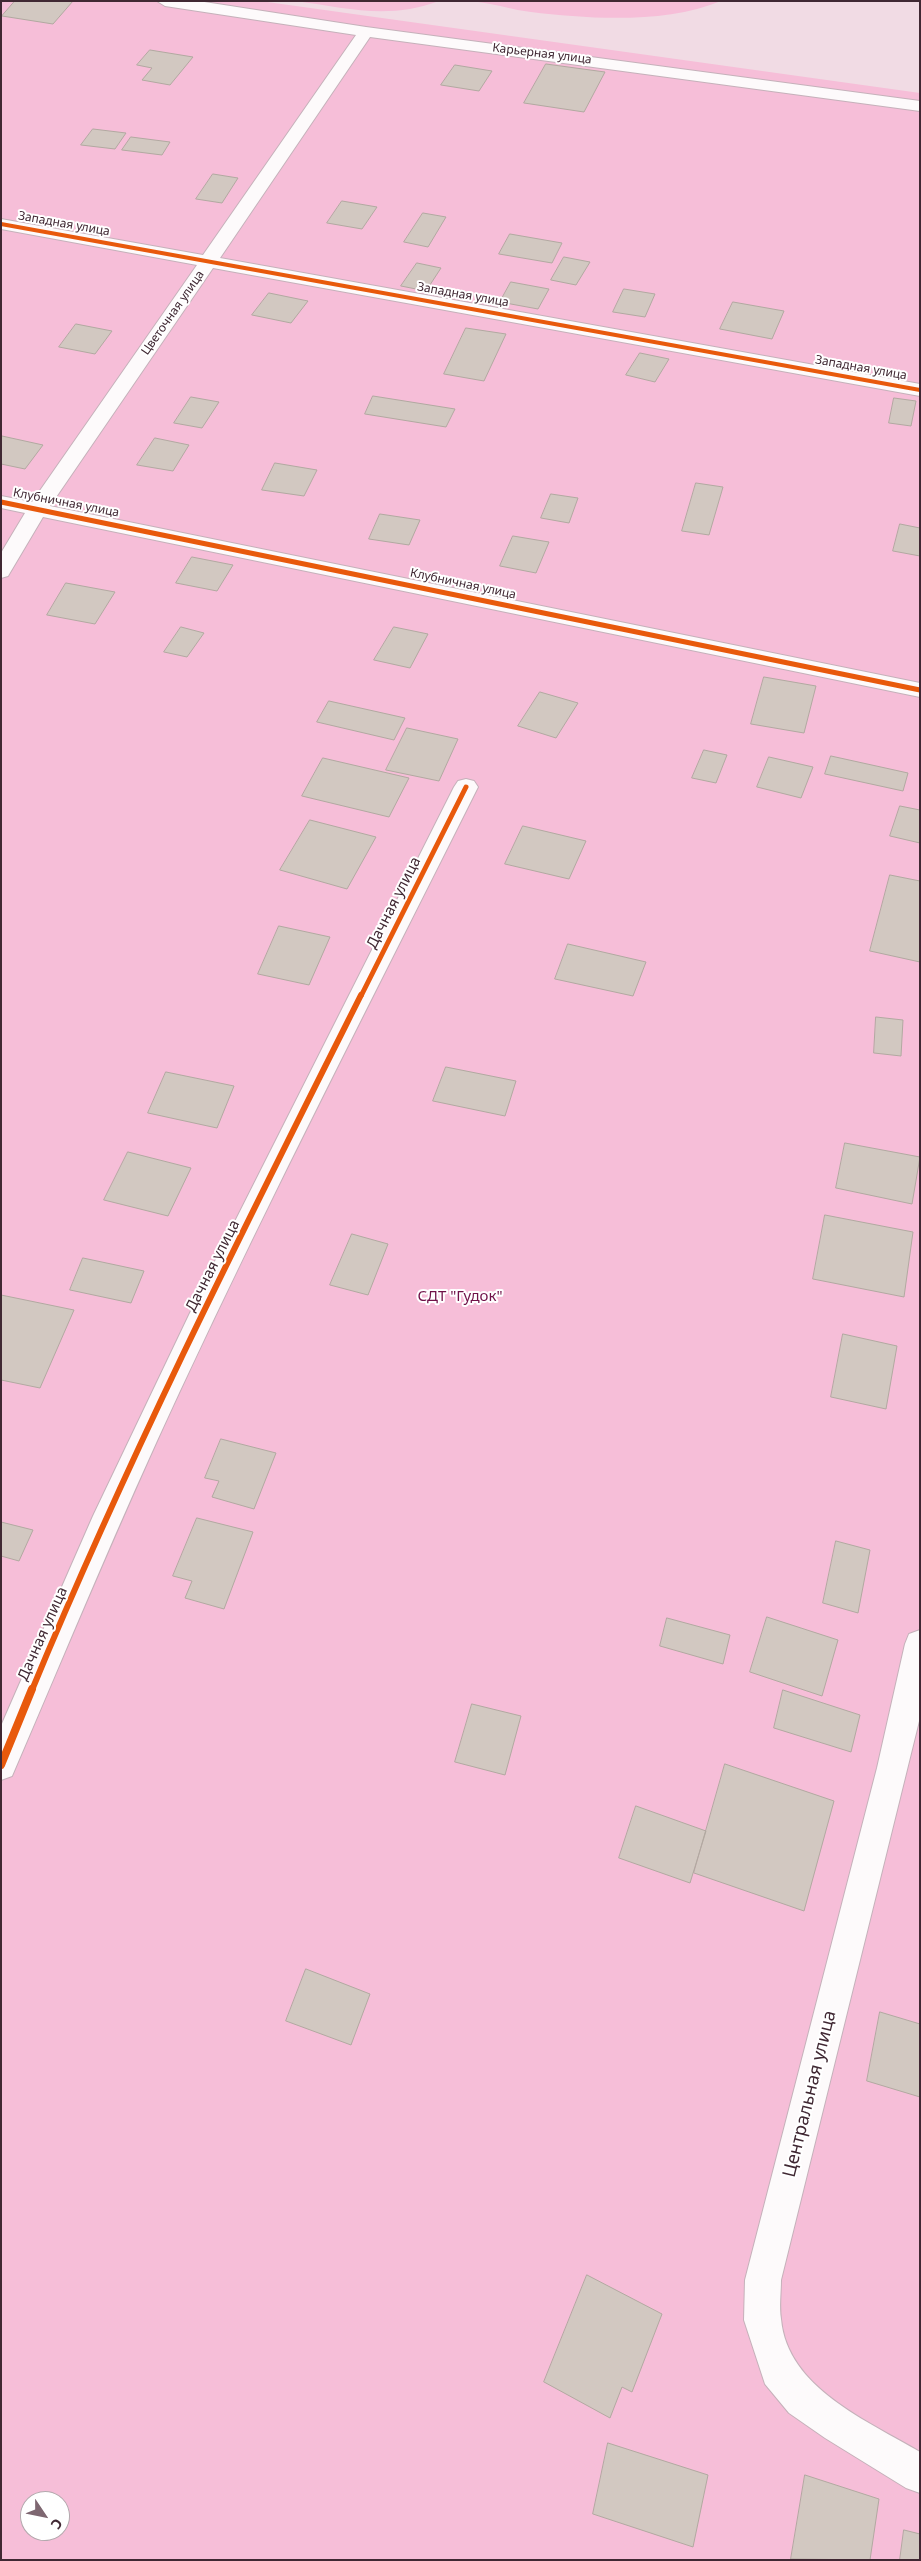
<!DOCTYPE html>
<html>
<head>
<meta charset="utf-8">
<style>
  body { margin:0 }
  #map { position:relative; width:921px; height:2561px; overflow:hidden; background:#f1dbe4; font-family:"Noto Sans",sans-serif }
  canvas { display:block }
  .frame { position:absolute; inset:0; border:2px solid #402833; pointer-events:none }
  .north { position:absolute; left:20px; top:2491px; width:50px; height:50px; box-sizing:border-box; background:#fff; border:1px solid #b3a9ad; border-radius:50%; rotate:124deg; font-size:14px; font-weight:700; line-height:20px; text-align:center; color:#402833 }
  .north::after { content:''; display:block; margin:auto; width:18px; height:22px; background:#7e6771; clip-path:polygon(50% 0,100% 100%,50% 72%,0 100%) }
</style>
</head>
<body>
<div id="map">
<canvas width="921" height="2561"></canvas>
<div class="frame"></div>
<div class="north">С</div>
</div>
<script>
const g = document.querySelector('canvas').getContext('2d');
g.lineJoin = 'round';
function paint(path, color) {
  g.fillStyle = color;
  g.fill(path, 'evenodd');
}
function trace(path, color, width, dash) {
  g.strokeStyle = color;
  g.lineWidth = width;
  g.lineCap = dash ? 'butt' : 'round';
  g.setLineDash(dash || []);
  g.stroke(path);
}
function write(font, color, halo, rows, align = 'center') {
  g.font = font + ' "Noto Sans",sans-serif';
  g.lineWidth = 4;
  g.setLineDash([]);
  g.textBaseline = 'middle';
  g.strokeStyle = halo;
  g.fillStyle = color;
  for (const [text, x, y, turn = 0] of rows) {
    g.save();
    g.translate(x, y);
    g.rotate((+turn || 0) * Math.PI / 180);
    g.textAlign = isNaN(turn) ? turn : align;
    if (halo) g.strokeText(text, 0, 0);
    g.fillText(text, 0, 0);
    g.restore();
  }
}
paint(new Path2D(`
  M1,1h259l660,92v2467h-919zM30,2501h30v30h-30z
  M296,1h143c-50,19 -93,7 -143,0z
  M448,1h273c-55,23 -132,18 -190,11 -18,-2 -35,-8 -53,-10 -10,-1 -20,0 -30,-1z`), '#f6bed8');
const building = new Path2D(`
  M15,1h58l-20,23 -51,-8z
  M150,50l43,7 -23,28 -28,-5 10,-12 -15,-3z
  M546,64l59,8 -21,40 -60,-9z
  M455,65l37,6 -13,20 -38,-6z
  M93,129l33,4 -11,16 -34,-4z
  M131,137l39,5 -8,13 -40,-5z
  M213,174l25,4 -16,25 -26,-4z
  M342,201l35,6 -15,22 -35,-6z
  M423,213l23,4 -18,30 -24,-5z
  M510,234l52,9 -10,20 -53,-9z
  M564,257l26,5 -14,23 -25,-5z
  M417,263l24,5 -15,23 -25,-5z
  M511,282l38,7 -11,20 -38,-7z
  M624,289l31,5 -10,23 -32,-5z
  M269,293l39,8 -17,22 -39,-8z
  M733,302l51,9 -12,28 -52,-10z
  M76,324l36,7 -17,23 -36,-7z
  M466,328l40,6 -22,47 -40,-7z
  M640,353l29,6 -14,23 -29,-7z
  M373,396l82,13 -9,18 -81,-13z
  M191,397l28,5 -17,26 -28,-5z
  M894,398l22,3 -5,25 -22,-3z
  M2,436l41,9 -18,24 -24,-5z
  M155,438l34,7 -16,26 -36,-6z
  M275,463l42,7 -13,26 -42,-6z
  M696,483l27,4 -14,48 -27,-4z
  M551,494l27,4 -9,25 -28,-5z
  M380,514l40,6 -11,25 -40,-6z
  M900,524l20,4v28l-27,-5z
  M513,536l36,6 -13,31 -36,-7z
  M192,557l41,8 -16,26 -41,-8z
  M66,583l49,9 -20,32 -48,-9z
  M181,627l23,6 -17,24 -23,-5z
  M394,627l34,7 -18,34 -36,-8z
  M764,677l52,9 -12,47 -53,-9z
  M540,692l38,11 -22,35 -38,-12z
  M329,701l76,17 -11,22 -77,-18z
  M407,728l51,11 -19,42 -53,-11z
  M704,750l23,5 -11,28 -24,-5z
  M831,756l77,17 -5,18 -78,-17z
  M769,757l44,10 -12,31 -44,-11z
  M323,758l86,20 -20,39 -87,-21z
  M900,806l20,4v33l-30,-7z
  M310,820l66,17 -29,52 -67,-19z
  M523,826l63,15 -17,38 -64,-15z
  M890,875l30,6v81l-50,-11z
  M279,926l51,11 -21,48 -51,-11z
  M568,944l78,18 -13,34 -78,-17z
  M876,1017l27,3 -2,36 -27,-3z
  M446,1067l70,14 -11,35 -72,-15z
  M166,1072l68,14 -17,42 -69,-15z
  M845,1143l75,14 -8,47 -76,-16z
  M128,1152l63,16 -23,48 -64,-16z
  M825,1215l88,17 -9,65 -91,-18z
  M352,1234l36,10 -20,51 -38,-10z
  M83,1258l61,13 -13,32 -61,-13z
  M1,1295l73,15 -34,78 -39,-8z
  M843,1334l54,12 -11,63 -55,-12z
  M221,1439l55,14 -22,56 -42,-12 7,-16 -14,-3z
  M197,1518l56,14 -29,77 -39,-11 7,-17 -19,-5z
  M1,1522l32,8 -14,31 -18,-5z
  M836,1541l34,9 -12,63 -35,-10z
  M767,1617l71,23 -16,56 -72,-24z
  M667,1618l63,17 -7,29 -63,-18z
  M783,1690l77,25 -9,37 -77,-24z
  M472,1704l49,12 -16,59 -50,-13z
  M725,1764l109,37 -30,110 -110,-38z
  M636,1806l70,25 -16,52 -71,-25z
  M306,1969l64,25 -19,51 -65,-24z
  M880,2012l40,12v73l-53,-16z
  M587,2275l75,39 -30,78 -10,-5 -12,31 -66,-36z
  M608,2443l100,32 -15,72 -100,-33z
  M805,2475l74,24 -9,61 -79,-1z
  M904,2530l16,4v26h-20z`);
paint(building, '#d2c8c1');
trace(building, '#b2a9a1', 1);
const street = new Path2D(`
  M157,1h41l168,26 554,74v10l-550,-74 -150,221 700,126v12l-707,-128 -163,238 870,177v14l-877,-180 -35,59 -7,2v-25l24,-40 -24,-5v-12l31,6 165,-237 -196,-36v-10l202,36 153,-220 -191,-29z
  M466,779l8,2 4,6c-101,202 -204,402 -299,606 -59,126 -112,255 -167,383l-11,4v-54l92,-210 117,-245 244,-484 4,-6z
  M920,1630v87l-139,563c0,13 -2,26 0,39 6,69 87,102 139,133v41l-14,-5 -81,-50 -36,-25 -24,-29 -21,-64 1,-40 132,-512 28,-124 4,-10z`);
trace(street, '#c5b1ba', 2);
paint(street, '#fdfafb');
trace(new Path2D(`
  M1,224l919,166`), '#e8590c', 4);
trace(new Path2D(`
  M1,502l919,188
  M361,996l105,-209`), '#e8590c', 5);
trace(new Path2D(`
  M32,1690c98,-237 214,-466 329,-695`), '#e8590c', 6);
trace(new Path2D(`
  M1,1765l31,-76`), '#e8590c', 8);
write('12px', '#402833', '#fff', [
  ["Карьерная улица",542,54,7],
  ["Западная улица",64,224,10],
  ["Западная улица",463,295,10],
  ["Цветочная улица",173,313,-55],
  ["Западная улица",861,368,10],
  ["Клубничная улица",66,503,11],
  ["Клубничная улица",463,584,12]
]);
write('15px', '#402833', '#fff', [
  ["Дачная улица",394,903,-63],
  ["Дачная улица",213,1266,-63],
  ["Дачная улица",43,1634,-66]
]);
write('15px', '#701249', '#fff', [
  ["СДТ \"Гудок\"",460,1297]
]);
write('18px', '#402833', '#fff', [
  ["Центральная улица",810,2094,-76]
]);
</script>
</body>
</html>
